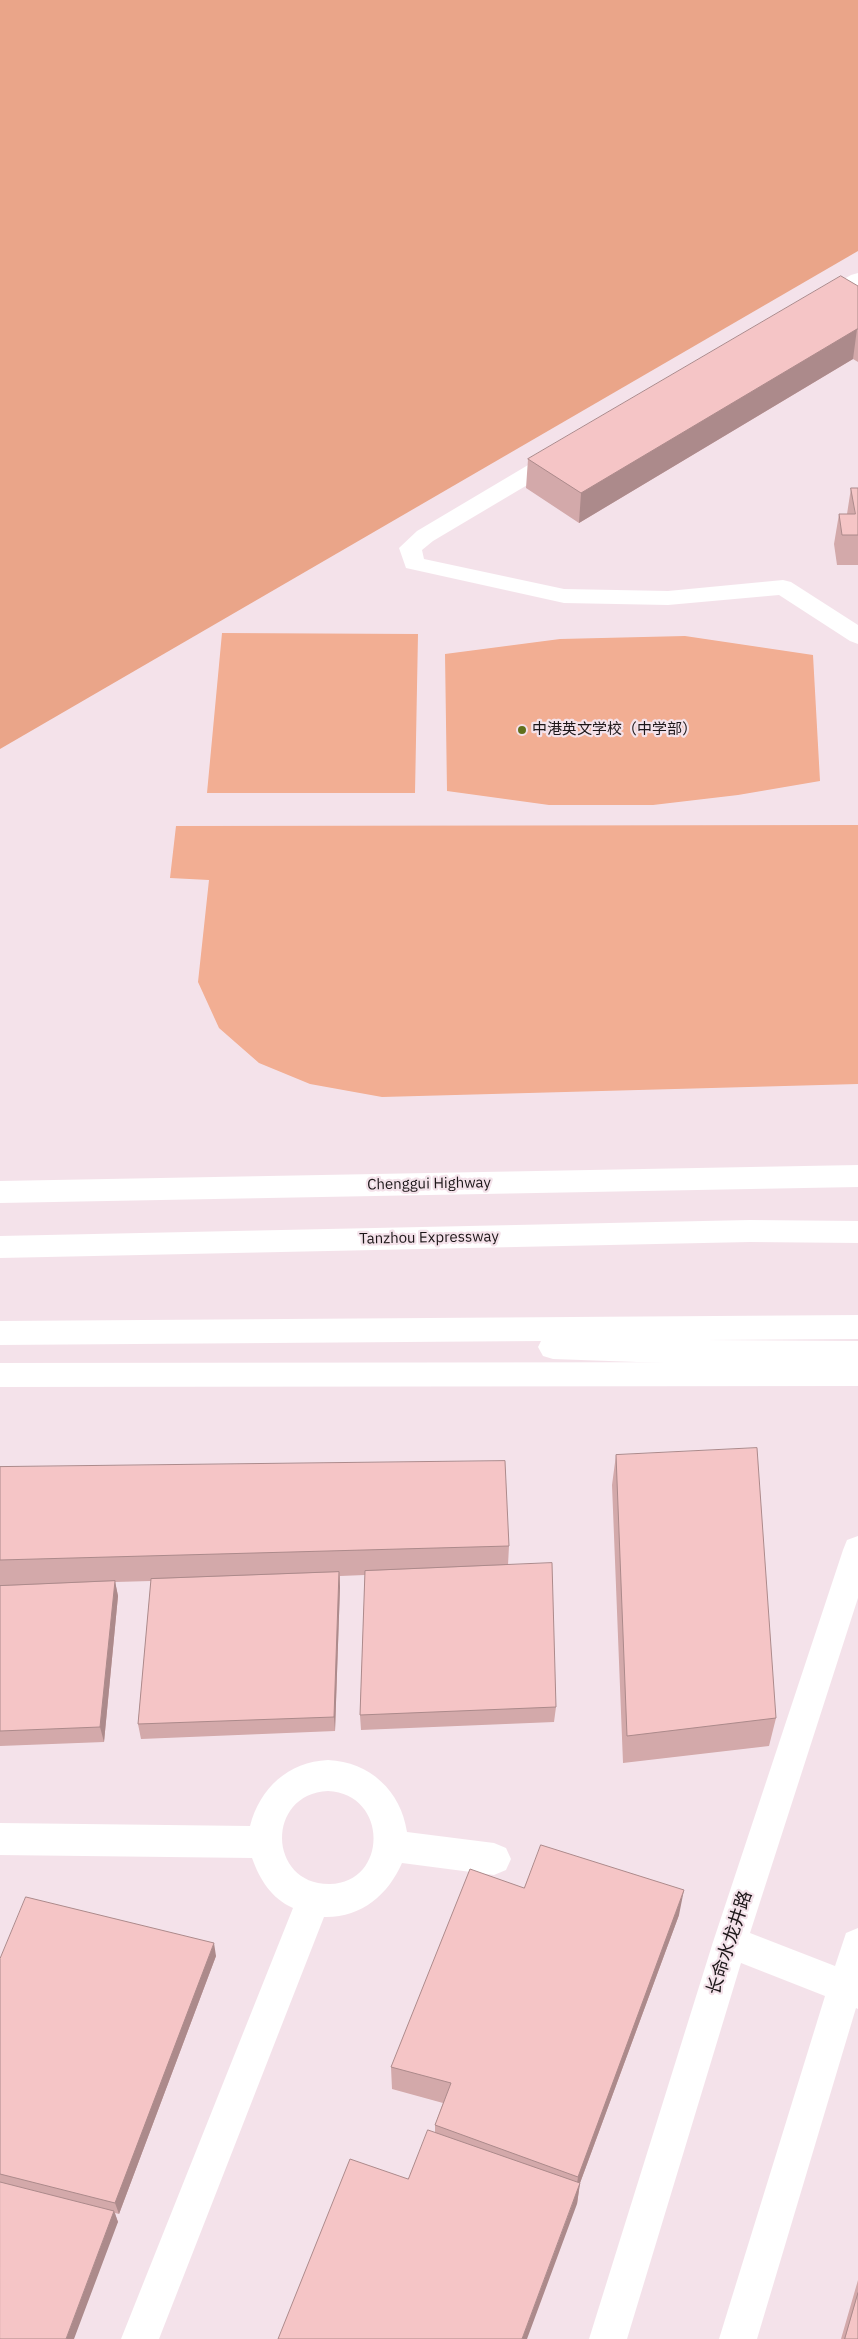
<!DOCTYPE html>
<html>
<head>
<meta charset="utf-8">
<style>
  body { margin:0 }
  canvas { display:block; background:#f4e2ea }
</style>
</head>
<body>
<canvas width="858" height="2339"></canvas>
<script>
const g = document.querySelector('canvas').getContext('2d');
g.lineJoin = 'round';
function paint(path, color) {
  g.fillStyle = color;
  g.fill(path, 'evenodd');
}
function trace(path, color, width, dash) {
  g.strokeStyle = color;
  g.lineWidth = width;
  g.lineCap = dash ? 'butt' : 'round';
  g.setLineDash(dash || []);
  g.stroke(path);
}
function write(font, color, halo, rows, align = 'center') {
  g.font = font + ' "IBM Plex Sans","Noto Sans SC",sans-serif';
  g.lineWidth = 4.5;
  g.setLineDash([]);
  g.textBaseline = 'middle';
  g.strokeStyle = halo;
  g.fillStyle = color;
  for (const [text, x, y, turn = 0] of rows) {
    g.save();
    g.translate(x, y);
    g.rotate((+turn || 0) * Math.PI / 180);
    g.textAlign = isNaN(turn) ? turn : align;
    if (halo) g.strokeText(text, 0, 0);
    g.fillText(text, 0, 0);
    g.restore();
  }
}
paint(new Path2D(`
  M222,633l196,1 -3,159h-208z
  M685,636l128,19 7,126 -82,14 -85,10h-104l-102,-14 -2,-137 115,-15z
  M858,825v259l-476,13 -72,-13 -51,-21 -40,-35 -21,-46 11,-102 -39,-2 6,-52z`), '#f2ae93');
paint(new Path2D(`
  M0,0h858v251l-858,498z`), '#eaa589');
paint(new Path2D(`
  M858,273v14c-13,8 -28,22 -44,18l-3,-4 3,-4 37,-22z
  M558,450l8,2 3,5 -3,5 -133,79 -11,9 2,9 140,30 104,2 115,-11 8,2 67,43v19l-8,-3 -71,-46 -111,10 -104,-2 -158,-35 -7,-20 18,-17 133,-79z
  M858,1536v62l-108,335 85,33 11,-33 12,-5v81l-2,-1 -99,331h-38l106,-343 -84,-33 -114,376h-38l124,-397 130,-392 4,-10z
  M328,1760c42,2 73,31 79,72l87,11 12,5 5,11 -5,11 -12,5 -92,-12c-14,32 -41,55 -78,54l-165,422h-38l172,-431c-22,-10 -33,-28 -41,-50l-252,-3v-32l250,3c10,-38 38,-64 78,-66zM328,1791c61,3 60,92 2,93 -62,1 -65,-90 -2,-93z`), '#fff');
paint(new Path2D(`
  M858,1165v22l-858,16v-22z
  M858,1362v24l-858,1v-24z`), '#fff');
paint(new Path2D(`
  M750,1220l108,1v22l-108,-1 -750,16v-22z
  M858,1315v24l-151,1 151,1v24l-165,-1 -140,-5 -10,-3 -5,-9 3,-6 -541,4v-24z`), '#fff');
paint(new Path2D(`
  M858,286v76l-5,-3 -274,164 -53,-35 2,-29z
  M851,488h7v77h-21l-3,-21 5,-30h8z
  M616,1455l160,263 -7,28 -146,17 -11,-278z
  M0,1467l509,79 -1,19 48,142 -2,15 -193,8 -1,-15 5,-140 -25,1v11l-5,144 -194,8 -3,-15 13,-143 -36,1 3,14 -14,146 -104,4z
  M524,1888l155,27 -99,268 -3,21 -169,-25 27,-46v-8l8,-22 -51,-14 -1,-22z
  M216,1956l-97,258 -4,-1 3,9 -118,117v-380z
  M858,2280v59h-17z`), '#d3a9aa');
paint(new Path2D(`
  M857,329l-4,30 -274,164 2,-30z
  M339,1572l1,15 -5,144 -1,-14z
  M115,1581l3,15 -14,146 -4,-15z
  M684,1890l-5,25 -99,268 -3,21 -50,135h-5l53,-142 3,-20z
  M214,1943l2,13 -97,258 -4,-11z
  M114,2211l4,11 -44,117h-8z`), '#ac8a8b');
const building = new Path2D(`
  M841,276l17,10v43h-1l-276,164 -53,-34z
  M851,488h7v47h-16l-3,-21h16z
  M757,1448l19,270 -149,18 -11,-281z
  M505,1461l4,85 -509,14v-93z
  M552,1563l4,144 -196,8 5,-144z
  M339,1572l-5,145 -196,7 13,-145z
  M115,1581l-15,146 -100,4v-145z
  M541,1845l143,45 -106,287 -143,-52 16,-42 -60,-16 79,-198 54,19z
  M26,1897l188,46 -99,260 -115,-29v-215z
  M428,2130l152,53 -58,156h-244l72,-180 58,20z
  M0,2182l114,29 -48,128h-66z
  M858,2293v46h-13z`);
paint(building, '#f5c5c6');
trace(building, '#ac8a8b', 1);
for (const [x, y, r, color] of [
  [522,730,5,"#60701c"]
]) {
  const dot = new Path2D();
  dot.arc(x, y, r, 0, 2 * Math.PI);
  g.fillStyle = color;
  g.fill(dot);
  trace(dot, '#f4e2ea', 2);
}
write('15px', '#1c1618', '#f4e2ea', [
  ["中港英文学校（中学部）",532,730]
], 'left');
write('15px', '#1c1618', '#f4e2ea', [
  ["Chenggui Highway",429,1184,-1],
  ["Tanzhou Expressway",429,1238,-1]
]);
write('18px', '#1c1618', '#f4e2ea', [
  ["长命水龙井路",730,1943,-72]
]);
</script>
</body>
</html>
